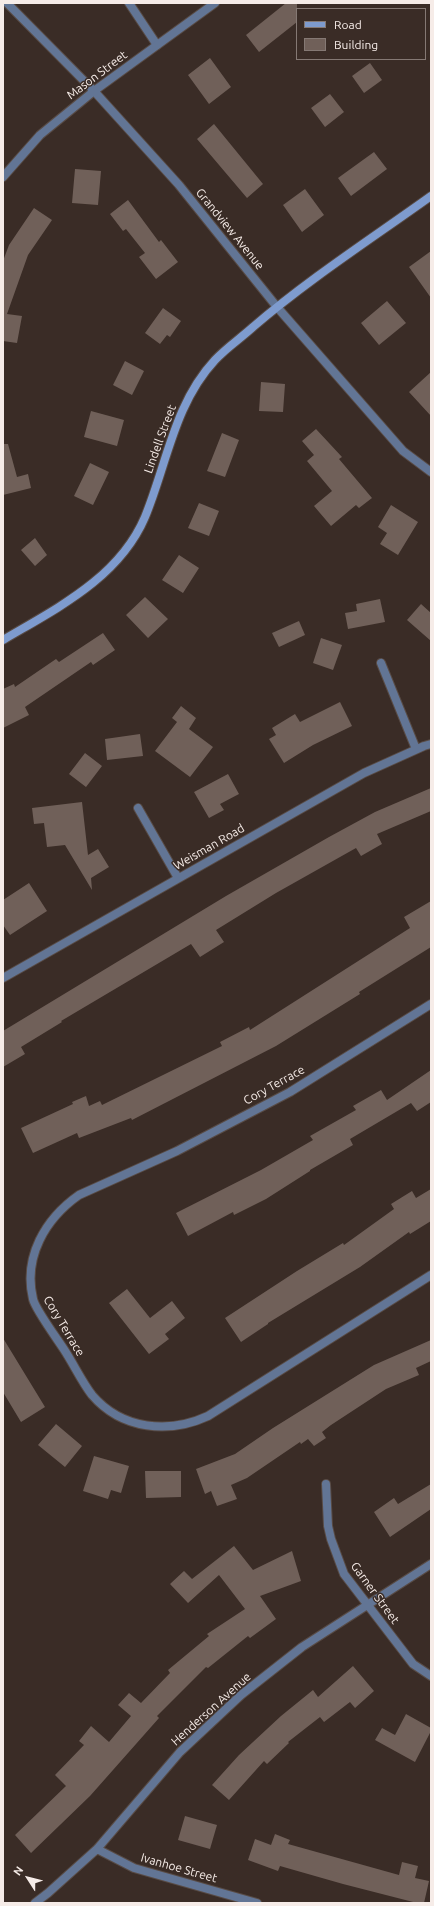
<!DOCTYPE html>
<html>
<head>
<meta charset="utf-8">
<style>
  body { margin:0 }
  #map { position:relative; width:434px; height:1906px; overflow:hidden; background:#3a2c26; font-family:Ubuntu,sans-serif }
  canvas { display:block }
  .frame { position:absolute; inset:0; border:4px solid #f6ece8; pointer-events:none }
  .legend { position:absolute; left:296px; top:8px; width:130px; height:52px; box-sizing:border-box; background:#3a2c26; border:1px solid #857974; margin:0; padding:5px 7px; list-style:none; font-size:12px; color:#f6ece8 }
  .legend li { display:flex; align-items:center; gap:8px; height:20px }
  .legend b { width:20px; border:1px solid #857974 }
  .north { position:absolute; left:8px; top:1858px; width:40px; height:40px; -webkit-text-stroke:3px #3a2c26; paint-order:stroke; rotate:306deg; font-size:11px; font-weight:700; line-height:16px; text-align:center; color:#f6ece8 }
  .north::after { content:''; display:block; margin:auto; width:14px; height:18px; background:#f6ece8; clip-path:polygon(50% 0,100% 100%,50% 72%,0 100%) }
</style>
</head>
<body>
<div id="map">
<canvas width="434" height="1906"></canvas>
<div class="frame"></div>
<ul class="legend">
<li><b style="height:5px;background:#7e9bce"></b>Road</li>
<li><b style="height:11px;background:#706059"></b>Building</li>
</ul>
<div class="north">N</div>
</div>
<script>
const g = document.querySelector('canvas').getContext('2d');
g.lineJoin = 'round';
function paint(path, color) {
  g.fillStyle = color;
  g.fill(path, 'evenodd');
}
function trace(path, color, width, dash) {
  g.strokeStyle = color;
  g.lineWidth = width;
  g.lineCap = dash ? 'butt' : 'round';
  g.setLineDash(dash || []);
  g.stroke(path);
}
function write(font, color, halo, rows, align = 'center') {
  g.font = font + ' Ubuntu,sans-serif';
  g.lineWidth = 3;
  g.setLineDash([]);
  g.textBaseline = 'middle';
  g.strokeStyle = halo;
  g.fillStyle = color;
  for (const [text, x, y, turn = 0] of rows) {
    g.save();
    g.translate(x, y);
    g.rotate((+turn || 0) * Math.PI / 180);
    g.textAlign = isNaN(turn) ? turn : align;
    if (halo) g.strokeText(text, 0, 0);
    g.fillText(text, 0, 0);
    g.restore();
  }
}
paint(new Path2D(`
  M286,3h11v19l-38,30 -13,-17z
  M210,58l21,29 -22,17 -21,-29z
  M370,63l12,17 -18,13 -12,-17z
  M330,94l14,18 -19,15 -14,-19z
  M214,124l49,60 -16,14 -50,-59z
  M374,152l13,17 -36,27 -13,-18z
  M75,169l26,2 -3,34 -26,-2z
  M305,189l19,26 -22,17 -19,-27z
  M128,200l31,42 2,-2 17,22 -22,17 -17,-22 6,-4 -19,-24 -3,2 -13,-17z
  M34,208l18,12 -24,35 -21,59 15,2 -5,27 -14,-2v-80l6,-16z
  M431,251v47l-22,-31z
  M387,301l19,22 -27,22 -18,-22z
  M163,308l18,13 -11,16 -3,-2 -7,9 -15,-11z
  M125,361l19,10 -12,24 -19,-10z
  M431,372v44l-22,-24z
  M261,382l24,2 -2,28 -24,-1z
  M91,411l33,9 -7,26 -33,-9z
  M316,429l26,28 -3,2 33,39 -13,10 -3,-3 -25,21 -17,-20 18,-15 -25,-30 7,-6 -12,-14z
  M222,433l17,7 -14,37 -18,-6z
  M3,444h5l9,33 11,-3 3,14 -28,7z
  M90,463l19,9 -16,33 -19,-9z
  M199,503l20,8 -10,25 -21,-8z
  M391,505l27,17 -20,33 -18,-11 7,-11 -9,-6z
  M35,538l12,17 -12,11 -14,-16z
  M179,555l20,13 -16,25 -21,-13z
  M145,597l23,22 -20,19 -22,-23z
  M380,599l5,23 -37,7 -3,-16 12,-2 -1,-7z
  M421,604l10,9v28l-24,-21z
  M299,621l6,14 -26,12 -7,-14z
  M103,633l12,17 -22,15 -2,-3 -66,45 4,8 -26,13v-39l11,-5 1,3 41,-28 3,3z
  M321,638l21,7 -9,25 -20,-7z
  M340,702l12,24 -39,19 -29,18 -15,-24 7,-4 -4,-7 23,-14 5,8z
  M181,706l15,12 -7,11 24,18 -23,30 -35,-26 22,-29 -5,-4z
  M140,734l3,22 -36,4 -2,-21z
  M85,753l17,13 -16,21 -17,-13z
  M228,774l11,20 -19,10 4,6 -15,8 -15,-26z
  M431,788v23l-54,23 5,10 -21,12 -5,-8 -80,45 -60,37 8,12 -24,15 -9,-13 -130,77 1,1 -41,25 4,7 -22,13v-36l223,-135 103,-59 46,-25z
  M82,802l6,53 10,-6 11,18 -18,11 1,12 -27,-45 -18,2 -3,-24 -10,1 -2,-16z
  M29,883l18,28 -37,24 -7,-10v-25z
  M431,901v46l-72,45 1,2 -84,52 -144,74 -1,-2 -52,20 -2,-5 -44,20 -12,-25 52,-24 -1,-2 14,-6 3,10 11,-5 2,4 120,-59 -2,-4 29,-15 1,3 160,-102 -6,-11z
  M431,1070v32l-14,9 -6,-8 -61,36 3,6 -43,25v1l-44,28 -32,16 -1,-3 -45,24 -12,-23 85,-43 52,-30 -3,-4 46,-26 -3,-4 28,-16 6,10z
  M431,1189v32l-21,13 -1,-2 -49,35 -92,56v1l-27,18 -16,-24 72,-47 46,-28 1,2 50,-36 -3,-5 21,-13 4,7z
  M127,1289l23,29 22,-17 13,17 -20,16 4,5 -20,15 -40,-51z
  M3,1338l42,69 -24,15 -18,-30z
  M431,1340v21l-15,7 3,7 -33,14 -55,36 -9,7 4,6 -12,8 -6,-7 -7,5 -1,-2 -53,36 -16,7 6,14 -20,7 -6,-15 -6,3 -9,-25 39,-15 38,-26 101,-63z
  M56,1424l26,22 -17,21 -27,-22z
  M94,1456l35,10 -8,27 -10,-3 -3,9 -25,-8z
  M145,1471h36v26l-35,1z
  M431,1484v25l-41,28 -16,-25 20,-14 4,6z
  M234,1546l19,24 39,-19 9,30 -41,15 16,23 -26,19 -2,-2 -40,32 -2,-1 -49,49 2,2 -69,78 -59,57 -16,-18 51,-49 -11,-11 29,-30 -5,-4 12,-15 18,16 22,-26 -13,-11 11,-12 12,10 29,-30 -2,-3 41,-34 -2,-2 38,-25 -26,-34 -31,28 -18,-19 14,-13 8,8z
  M353,1666l21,25 -19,17 -5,-6 -26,20 -4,-5 -32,25 1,1 -22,21 -3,-3 -35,39 -17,-15 27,-30 42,-39 32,-26 5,7z
  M406,1714l25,14v3l-16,31 -40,-22 7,-12 13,7z
  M185,1816l32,9 -7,24 -32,-9z
  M275,1834l15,6 -2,4 111,31 3,-13 16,4 -3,12 14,3 -5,22h-7l-74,-19 -63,-18 -2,5 -30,-11 7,-21 16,6z`), '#706059');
const lane = new Path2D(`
  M129,3l28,42
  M381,663l35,86`);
const street = new Path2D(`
  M7,3l87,88 85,94 98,122 126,144 28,21
  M3,177l37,-42 54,-44 121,-88
  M138,808l40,70
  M3,978l361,-205 60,-27 7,-2
  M431,1004l-141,88 -113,59 -98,44c-34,24 -56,62 -46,104 2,10 25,41 32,52 9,14 17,31 27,44 30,35 77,39 116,21l223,-141
  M326,1484l2,42 3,13 13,35 69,90 18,12
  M97,1849l37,19 123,35
  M35,1903l13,-10 49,-44 83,-97 61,-57 61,-48 129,-83`);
const secondary = new Path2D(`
  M3,640c54,-32 116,-62 142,-123 22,-53 29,-113 70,-157 11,-12 26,-22 38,-33 56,-48 118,-88 178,-131`);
trace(lane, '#584b45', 10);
trace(street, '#584b45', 10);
trace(secondary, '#584b45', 10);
trace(lane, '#627595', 8);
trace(street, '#627595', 8);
trace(secondary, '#7e9bce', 8);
write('12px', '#f6ece8', '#3a2c26', [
  ["Mason Street",97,75,-37],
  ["Grandview Avenue",230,229,51],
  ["Lindell Street",160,439,-70],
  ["Weisman Road",209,847,-30],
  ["Cory Terrace",274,1085,-29],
  ["Cory Terrace",64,1326,59],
  ["Garner Street",375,1593,54],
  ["Henderson Avenue",211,1709,-42],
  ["Ivanhoe Street",179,1868,16]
]);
</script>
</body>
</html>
